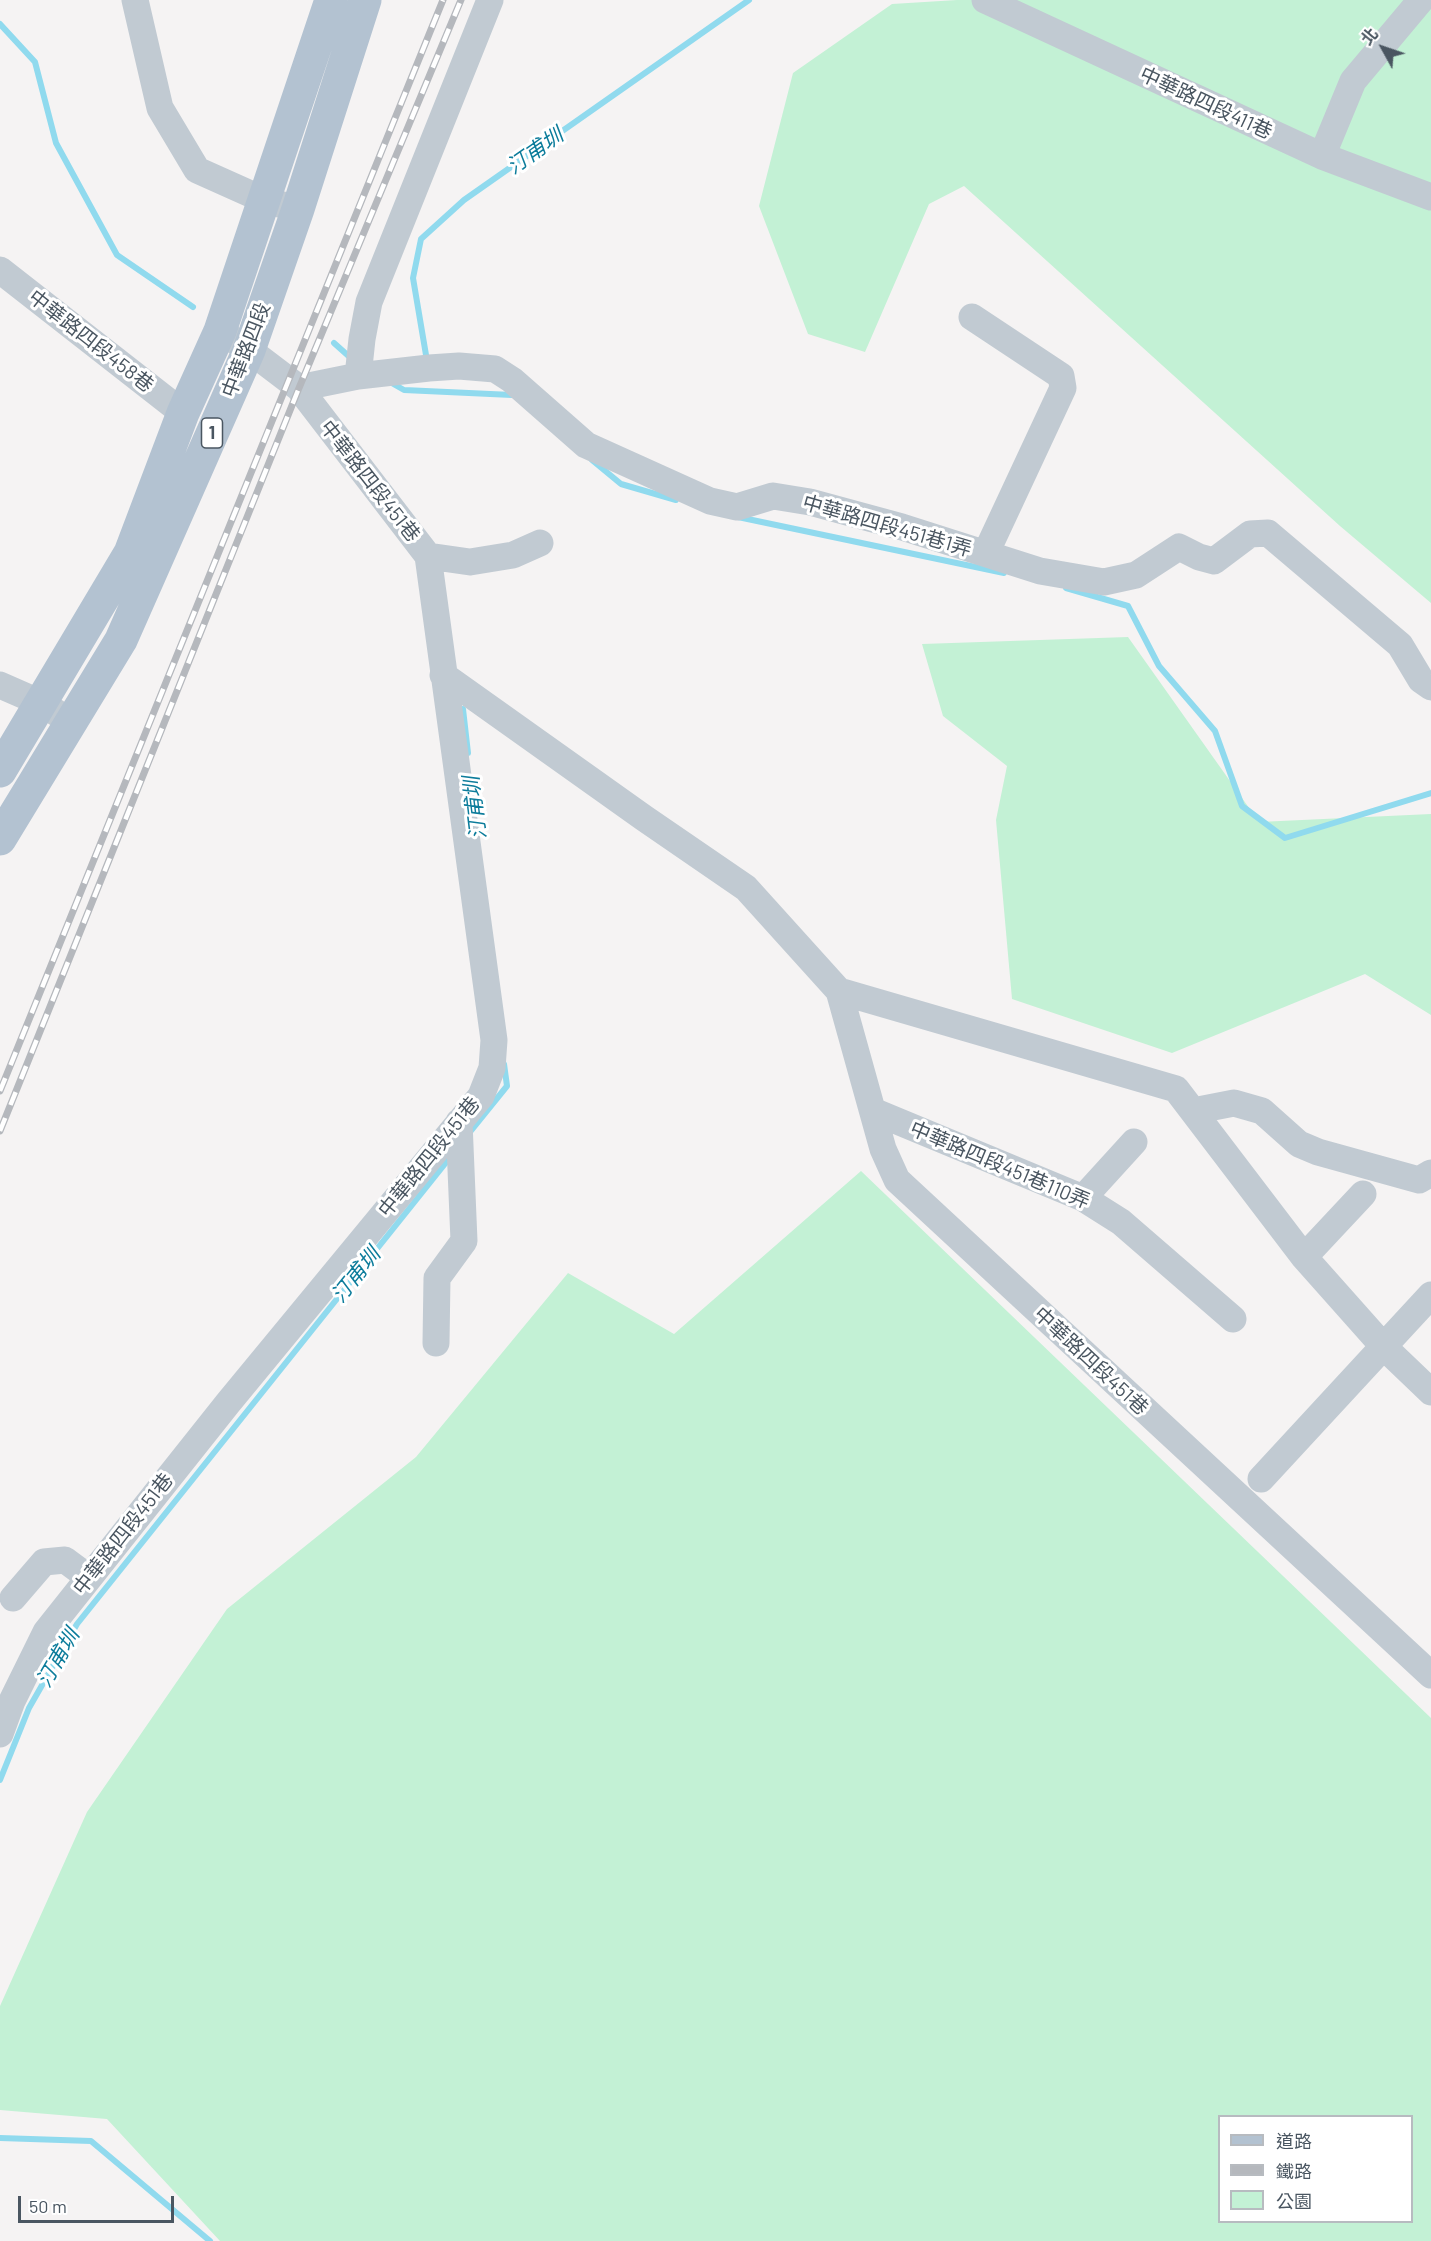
<!DOCTYPE html>
<html>
<head>
<meta charset="utf-8">
<style>
  body { margin:0 }
  #map { position:relative; width:1431px; height:2241px; overflow:hidden; background:#f5f3f3; font-family:Barlow,"Noto Sans TC",sans-serif }
  canvas { display:block }
  .legend { position:absolute; left:1218px; top:2115px; width:195px; height:108px; box-sizing:border-box; background:#fff; border:2px solid #b7bbc0; margin:0; padding:8px 10px; list-style:none; font-size:18px; color:#4a5661 }
  .legend li { display:flex; align-items:center; gap:12px; height:30px }
  .legend b { width:30px; border:2px solid #b7bbc0 }
  .north { position:absolute; left:1353px; top:18px; width:60px; height:60px; -webkit-text-stroke:4px #fff; paint-order:stroke; rotate:310deg; font-size:16px; font-weight:700; line-height:24px; text-align:center; color:#4a5661 }
  .north::after { content:''; display:block; margin:auto; width:21px; height:27px; background:#4a5661; clip-path:polygon(50% 0,100% 100%,50% 72%,0 100%) }
  .scale { position:absolute; left:18px; top:2196px; width:156px; height:27px; box-sizing:border-box; border:3px solid #4a5661; border-top:0; padding-left:8px; font-size:18px; line-height:21px; white-space:nowrap; color:#4a5661; -webkit-text-stroke:4px #fff; paint-order:stroke }
</style>
</head>
<body>
<div id="map">
<canvas width="1431" height="2241"></canvas>
<ul class="legend">
<li><b style="height:8px;background:#b3c2d1"></b>道路</li>
<li><b style="height:8px;background:#b5b8bd"></b>鐵路</li>
<li><b style="height:16px;background:#c3f1d5"></b>公園</li>
</ul>
<div class="north">北</div>
<div class="scale">50 m</div>
</div>
<script>
const g = document.querySelector('canvas').getContext('2d');
g.lineJoin = 'round';
function paint(path, color) {
  g.fillStyle = color;
  g.fill(path, 'evenodd');
}
function trace(path, color, width, dash) {
  g.strokeStyle = color;
  g.lineWidth = width;
  g.lineCap = dash ? 'butt' : 'round';
  g.setLineDash(dash || []);
  g.stroke(path);
}
function write(font, color, halo, rows, align = 'center') {
  g.font = font + ' Barlow,"Noto Sans TC",sans-serif';
  g.lineWidth = 6;
  g.setLineDash([]);
  g.textBaseline = 'middle';
  g.strokeStyle = halo;
  g.fillStyle = color;
  for (const [text, x, y, turn = 0] of rows) {
    g.save();
    g.translate(x, y);
    g.rotate((+turn || 0) * Math.PI / 180);
    g.textAlign = isNaN(turn) ? turn : align;
    if (halo) g.strokeText(text, 0, 0);
    g.fillText(text, 0, 0);
    g.restore();
  }
}
paint(new Path2D(`
  M957,0h474v603l-91,-77 -376,-340 -35,18 -64,148 -57,-18 -49,-128 34,-133 99,-69z
  M1128,637l131,185 172,-8v201l-66,-41 -193,79 -160,-54 -16,-179 11,-54 -64,-50 -21,-72z
  M861,1171l570,547v523h-1211l-113,-122 -107,-9v-104l87,-194 140,-203 189,-152 152,-184 106,61zM1220,2116h192v106h-192z`), '#c3f1d5');
trace(new Path2D(`
  M0,24l35,38 21,81 61,112 76,52
  M334,343l19,17
  M426,355l-13,-77 8,-39 43,-39 285,-200
  M390,382l14,8 108,5
  M592,460l29,24 55,16
  M738,517l266,56
  M1066,588l62,18 31,60 56,65 27,75 43,32 146,-45
  M463,709l5,44
  M469,1133l38,-47 -3,-22
  M0,1780l29,-72 48,-84 375,-469
  M0,2138l91,3 119,100`), '#90daee', 6);
trace(new Path2D(`
  M135,0l25,108 37,62 67,30 34,9
  M985,0l337,156 109,41
  M1322,156l31,-75 68,-81
  M0,270l183,143
  M972,317l89,59 2,12 -77,165
  M358,376l4,-37 7,-37 121,-302
  M299,388l59,-12 71,-8 30,-2 36,3 17,11 74,65 124,56 27,6 36,-11 37,6 92,25 138,44 64,11 32,-7 43,-28 20,10 15,4 36,-27 18,-1 132,112 21,35 10,7
  M428,556l42,6 43,-7 27,-12
  M443,675l201,143 102,70 93,103 337,98 128,168 80,90 47,45
  M0,685l41,18 30,19
  M839,991l44,158 14,31 534,495
  M873,1111l210,87 38,24 112,97
  M1193,1111l41,-8 28,8 37,33 19,8 101,28 12,-7
  M1083,1198l51,-56
  M1304,1257l59,-63
  M436,1343l1,-65 27,-37 -5,-119
  M1261,1479l170,-184
  M13,1598l31,-36 21,-2 23,17
  M0,1734l12,-33 34,-69 182,-229 253,-307 11,-28 2,-28 -66,-484 -129,-168 -50,-38 -29,-19`), '#c1cad2', 27);
trace(new Path2D(`
  M0,771l130,-218 53,-140 37,-82 111,-331
  M0,839l121,-199 128,-290 49,-141 67,-209`), '#b3c2d1', 33);
const rail = new Path2D(`
  M0,1091l443,-1091
  M0,1131l299,-743 162,-388`);
trace(rail, '#b5b8bd', 7);
trace(rail, '#fff', 4.5, [14]);
for (const [x, y, w] of [
  [212,433,21]
]) {
  const box = new Path2D();
  box.roundRect(x - w / 2, y - 15, w, 30, 4.5);
  g.fillStyle = '#fff';
  g.fill(box);
  trace(box, '#4a5661', 1.5);
}
write('bold 18px', '#4a5661', null, [
  ["1",212,433]
]);
write('20px', '#4a5661', '#fff', [
  ["中華路四段411巷",1206,103,25],
  ["中華路四段458巷",91,341,38],
  ["中華路四段",246,350,-69],
  ["中華路四段451巷",370,481,52],
  ["中華路四段451巷1弄",887,526,16],
  ["中華路四段451巷",429,1157,-51],
  ["中華路四段451巷110弄",1000,1165,23],
  ["中華路四段451巷",1091,1361,43],
  ["中華路四段451巷",123,1534,-52]
]);
write('italic 21px', '#0c7c9b', '#fff', [
  ["汀甫圳",535,151,-35],
  ["汀甫圳",475,808,-97],
  ["汀甫圳",356,1275,-51],
  ["汀甫圳",58,1658,-60]
]);
</script>
</body>
</html>
